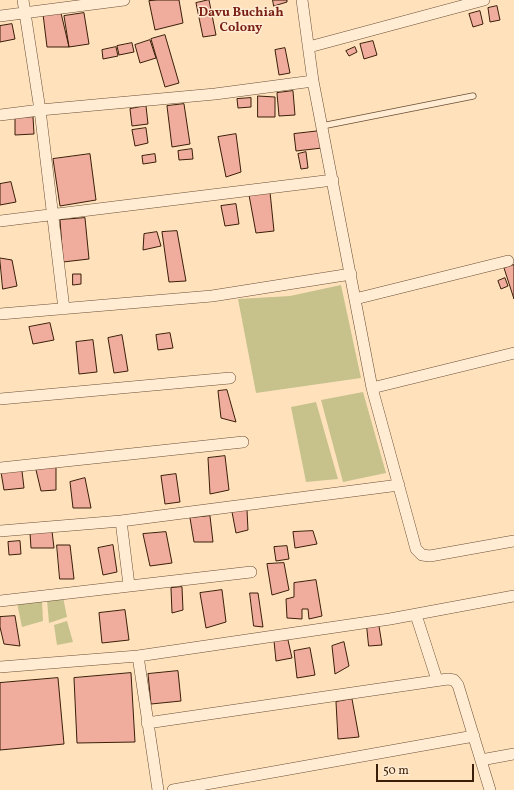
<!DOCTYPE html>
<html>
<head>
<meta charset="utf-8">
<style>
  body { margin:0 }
  #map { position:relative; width:514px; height:790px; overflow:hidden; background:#ffe2bc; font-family:Vollkorn,serif }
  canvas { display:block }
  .scale { position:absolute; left:376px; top:764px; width:98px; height:18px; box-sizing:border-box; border:2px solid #3a1e09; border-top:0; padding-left:5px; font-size:12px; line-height:14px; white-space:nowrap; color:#3a1e09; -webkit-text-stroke:3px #ffecd3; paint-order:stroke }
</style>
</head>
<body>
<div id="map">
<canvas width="514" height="790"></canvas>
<div class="scale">50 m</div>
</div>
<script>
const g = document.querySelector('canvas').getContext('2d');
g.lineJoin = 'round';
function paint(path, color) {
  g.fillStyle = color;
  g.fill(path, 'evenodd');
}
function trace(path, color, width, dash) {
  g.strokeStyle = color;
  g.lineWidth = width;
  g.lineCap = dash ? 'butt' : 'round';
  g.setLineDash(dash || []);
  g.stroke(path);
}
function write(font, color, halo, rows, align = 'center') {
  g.font = font + ' Vollkorn,serif';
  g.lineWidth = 3;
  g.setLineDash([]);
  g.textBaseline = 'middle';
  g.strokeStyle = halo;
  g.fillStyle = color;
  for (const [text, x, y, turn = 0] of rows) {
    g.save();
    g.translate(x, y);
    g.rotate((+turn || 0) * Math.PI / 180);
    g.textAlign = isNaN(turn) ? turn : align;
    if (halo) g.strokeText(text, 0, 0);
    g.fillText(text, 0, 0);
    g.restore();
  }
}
paint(new Path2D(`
  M341,285l20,93 -105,15 -18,-94 52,-3z
  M363,392l23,81 -43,9 -22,-82z
  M316,402l22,77 -32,3 -15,-75z
  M63,597l4,20 -18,6 -2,-23z
  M42,600l1,21 -21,6 -5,-24z
  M67,621l6,21 -16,3 -3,-20z`), '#c7c18c');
const building = new Path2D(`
  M158,0h21l4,23 -28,7 -6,-29z
  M209,0l7,35 -13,2 -7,-34z
  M273,0h14v2l-13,4z
  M497,6l3,14 -10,2 -2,-14z
  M480,11l3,13 -10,3 -4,-13z
  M61,13l8,34h-22l-4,-33z
  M84,13l5,31 -20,3 -5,-31z
  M12,24l3,15 -15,3v-16z
  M165,35l14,48 -14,4 -14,-48z
  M150,40l6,18 -16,5 -5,-18z
  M373,41l4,14 -13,4 -4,-15z
  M132,43l2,9 -15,3 -2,-9z
  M116,47l2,9 -15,3 -1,-9z
  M355,47l2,5 -8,4 -3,-5z
  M285,48l5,25 -11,2 -4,-25z
  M293,91l2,24 -16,1 -2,-23z
  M258,96l17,1v20h-17z
  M251,98v9l-13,1 -1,-9z
  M184,104l6,40 -18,3 -5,-41z
  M146,106l2,18 -16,2 -2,-17z
  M33,117l1,17 -19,1v-17z
  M146,128l2,15 -13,3 -3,-16z
  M320,131l2,17 -26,3 -2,-17z
  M236,134l5,38 -15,5 -8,-40z
  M192,149l1,10 -14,1 -1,-9z
  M306,152l2,16 -7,1 -3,-15z
  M90,154l6,46 -36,6 -7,-47z
  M155,154l1,8 -13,2 -1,-8z
  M11,182l5,20 -16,3v-21z
  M270,192l4,39 -18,2 -7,-38z
  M236,204l3,20 -14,2 -4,-20z
  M85,218l4,41 -26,3 -3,-42z
  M177,231l9,50 -17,1 -7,-50z
  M157,232l4,14 -18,4 1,-16z
  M0,258l12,2 5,26 -14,3z
  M514,265v34l-10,-31z
  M73,274h8v10l-8,1z
  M505,278l3,8 -7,3 -3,-8z
  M50,323l4,17 -21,4 -4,-17z
  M170,333l3,15 -15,2 -2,-15z
  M122,335l6,36 -14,2 -6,-35z
  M93,340l4,32 -18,2 -3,-32z
  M227,390l9,32 -15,-4 -3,-27z
  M225,456l4,34 -19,4 -2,-36z
  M56,466v24l-15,1 -5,-21z
  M22,471l2,17 -20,2 -3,-18z
  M176,474l4,28 -15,2 -4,-28z
  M85,478l6,30h-18l-3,-26z
  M247,510l1,20 -12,3 -4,-21z
  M210,516l3,26h-19l-4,-24z
  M52,531l2,17h-23l-1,-15z
  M313,531l4,13 -22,4 -2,-16z
  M166,532l6,31 -22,3 -7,-32z
  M20,541l1,13 -12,1 -1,-13z
  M57,545h13l4,34h-14z
  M113,545l4,27 -14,3 -5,-27z
  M287,546l2,13 -13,2 -2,-14z
  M284,563l5,27 -17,5 -5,-31z
  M316,580l6,36 -13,3 -1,-10h-6v10l-15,-1 -1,-19 8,-2v-14z
  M182,587l1,23 -11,3 -1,-25z
  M222,590l4,32 -20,6 -6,-35z
  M250,593h8l5,34 -9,-1z
  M125,610l4,30 -27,3 -3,-30z
  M15,616l5,30 -16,-2 -4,-17v-10z
  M367,626h12l3,19 -13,1z
  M288,640l4,18 -16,3 -2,-20z
  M344,642l5,24 -14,8 -3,-28z
  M310,648l5,27 -18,3 -3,-27z
  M178,671l3,30 -30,3 -3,-30z
  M131,673l4,69 -58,1 -3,-65z
  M58,678l6,66 -64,6v-67z
  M352,699l7,38 -21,2 -2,-37z`);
paint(building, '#f0ac9c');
trace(building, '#3a1e09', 1);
const lane = new Path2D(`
  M322,126l151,-30`);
const street = new Path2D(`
  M23,0l17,110 24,199
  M302,0l11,81 59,307 44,161 6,6 8,1 84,-15
  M0,16l124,-16
  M309,47l175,-47
  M0,115l40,-5 175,-16 98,-13
  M0,221l333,-41
  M355,299l153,-38
  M0,314l212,-18 139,-22
  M372,388l142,-35
  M0,399l230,-21
  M0,468l243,-26
  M121,521l8,64
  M0,531l121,-10 278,-36
  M0,601l251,-29
  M416,615l21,65
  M138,656l20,134
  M0,667l138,-11 252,-37 124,-23
  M147,723l301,-44 6,1 4,5 32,105
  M481,760l33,-6
  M173,790l301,-54`);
trace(lane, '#6b4f36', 7);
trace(street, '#6b4f36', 12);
trace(lane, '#ffecd3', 5.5);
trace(street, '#ffecd3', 11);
write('bold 13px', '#7a1f14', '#ffecd3', [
  ["Davu Buchiah",241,14],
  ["Colony",241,29]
]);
</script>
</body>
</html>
